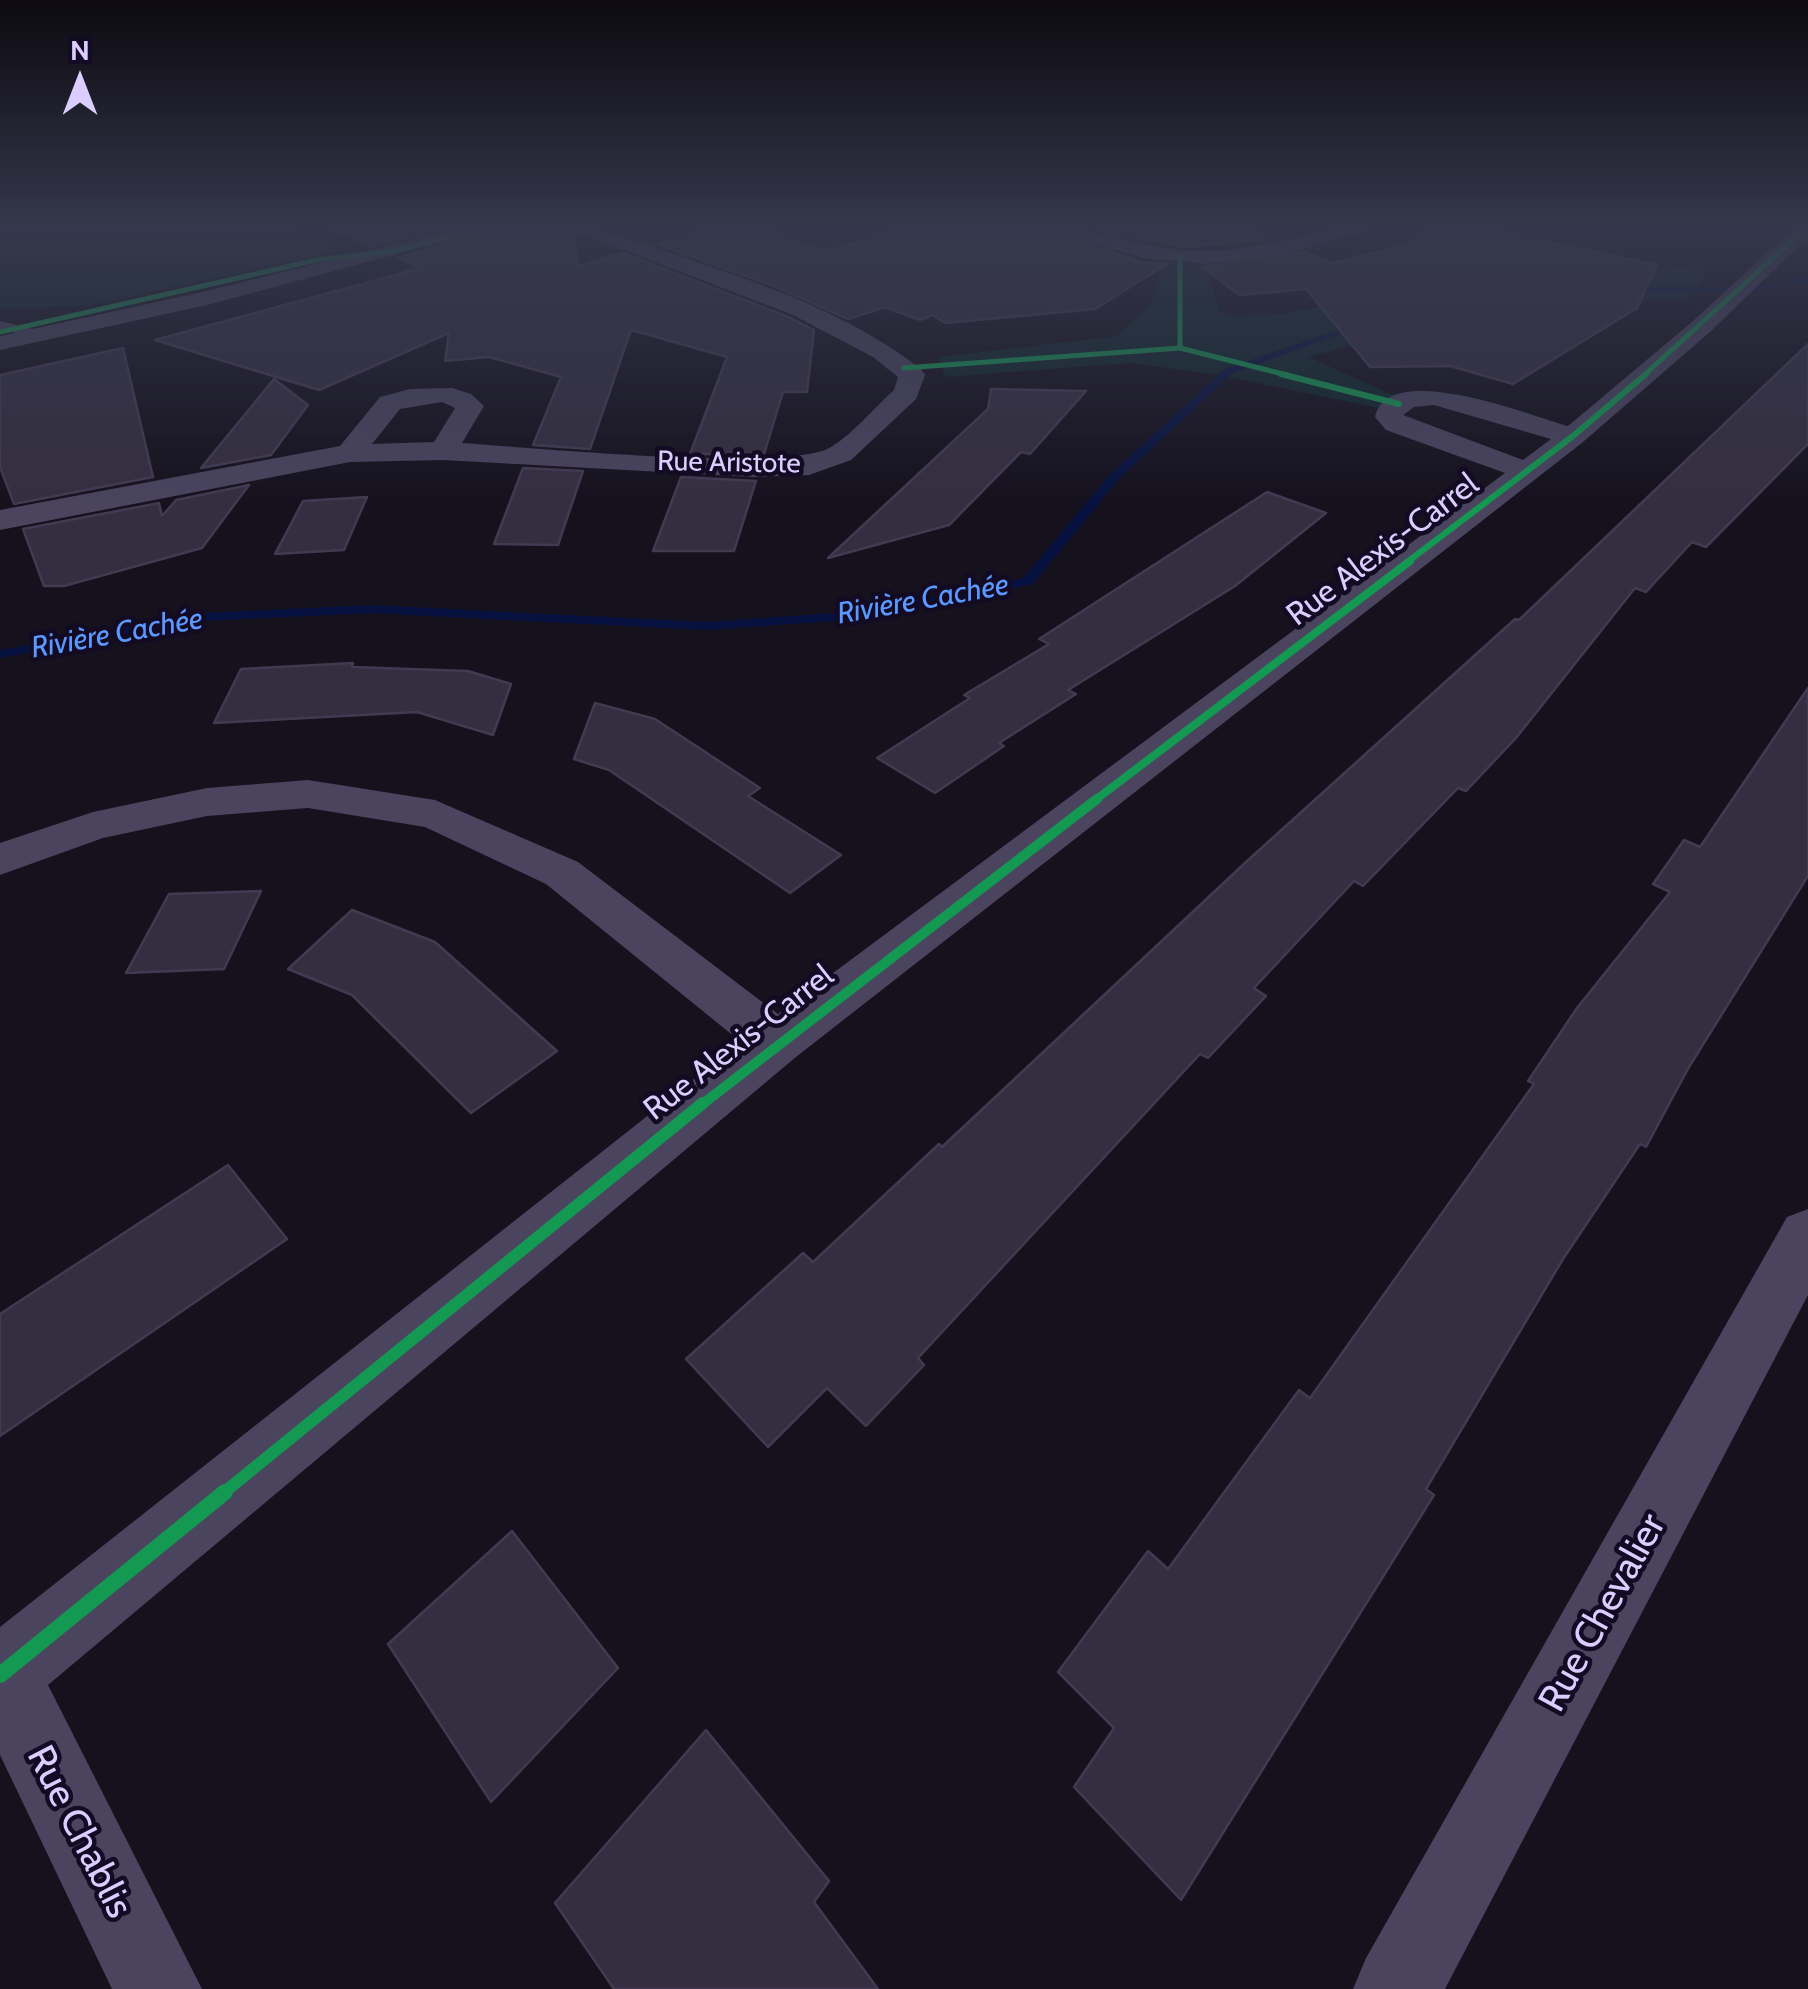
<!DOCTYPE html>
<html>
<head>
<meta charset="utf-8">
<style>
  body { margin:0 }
  #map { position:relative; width:1808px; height:1989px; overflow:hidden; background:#15111d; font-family:Cabin,sans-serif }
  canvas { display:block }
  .north { position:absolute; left:30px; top:30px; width:100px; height:100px; -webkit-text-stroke:8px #130b23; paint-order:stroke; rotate:0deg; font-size:28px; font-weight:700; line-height:40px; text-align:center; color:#dbcdff }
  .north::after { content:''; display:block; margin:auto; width:35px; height:45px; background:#dbcdff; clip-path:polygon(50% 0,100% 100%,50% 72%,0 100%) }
</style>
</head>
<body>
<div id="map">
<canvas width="1808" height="1989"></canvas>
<div class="north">N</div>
</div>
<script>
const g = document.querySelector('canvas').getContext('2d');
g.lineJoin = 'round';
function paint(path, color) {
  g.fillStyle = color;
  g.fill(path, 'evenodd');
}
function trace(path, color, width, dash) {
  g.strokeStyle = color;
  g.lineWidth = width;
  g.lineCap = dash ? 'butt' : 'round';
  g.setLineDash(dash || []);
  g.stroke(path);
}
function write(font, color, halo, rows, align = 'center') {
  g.font = font + ' Cabin,sans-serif';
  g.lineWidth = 9;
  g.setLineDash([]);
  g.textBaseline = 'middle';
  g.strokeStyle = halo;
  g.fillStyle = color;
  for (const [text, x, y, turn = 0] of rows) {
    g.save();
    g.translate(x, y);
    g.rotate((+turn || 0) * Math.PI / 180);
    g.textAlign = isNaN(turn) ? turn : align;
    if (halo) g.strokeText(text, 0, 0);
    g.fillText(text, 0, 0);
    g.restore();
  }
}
paint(new Path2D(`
  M0,229h289l51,22 -254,55 -86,3z
  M1163,262l41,2 16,47 9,5 51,-2 291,-51 138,6 -21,30c-127,-1 -257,24 -380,58l90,40 -9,13 -170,-35 -89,-12 -184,14 -8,-20 179,-21 35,-33z`), '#0f262b');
paint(new Path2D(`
  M1808,276v6l-68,11h-118l-5,-3 5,-3h118z
  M1363,321l8,2 -138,50 -114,106 -86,105 -5,1 -153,33 -168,12 -336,-17 -168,8 -203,37v-8l203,-37 168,-8 336,17 168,-12 148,-32 88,-105 114,-104z`), '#06113f');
const building = new Path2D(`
  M331,229h111l-71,17z
  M494,229h72l8,6 4,31 45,-13 168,65 23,12 -7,62h-24l-19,62h-74l37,-97 -96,-27 -41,119 -57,-4 28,-68 -72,-20 -44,4 4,-28 -130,57 -164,-50 266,-72 -23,-10z
  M713,229h47l66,22 74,-22h143l99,33 25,2 -72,45 -150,14 -12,-8 -13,5 -35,-13 -37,12 -72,-32 -119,-43z
  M1091,229h150l28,10 -84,8z
  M1434,229h53l170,36 -20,43 -124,76 -63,-18 -80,1 -64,-78 -67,6 -36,-28 101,-15 29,11 68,-17z
  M1808,344v100l-102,103 -14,-5 -46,50 -11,-4 -119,150 -50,53 -8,-3 -95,98 -9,-5 -100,107 12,8 -58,62 -8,-4 -282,304 6,7 -58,61 -39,-38 -59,59 -82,-88 117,-106 10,9 126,-118 3,3 304,-285 269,-243 4,1z
  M123,348l30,129 -139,27 -14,-37v-92z
  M274,379l34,26 -37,50 -70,13z
  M991,389l95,2 -56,63 -9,-2 -72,73 -121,33 160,-149z
  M523,468l60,3 -25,74 -64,-1z
  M681,477l75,4 -22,70h-81z
  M249,485l-47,63 -138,38h-20l-21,-57 136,-26 3,13 14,-16z
  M1267,492l59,21 -91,73 -167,104 8,4 -77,49 5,3 -69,47 -58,-35 93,-60 -6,-3 85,-51 -10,-5z
  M367,497l-23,53 -69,4 28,-53z
  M353,663l-1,4 116,4 43,13 -18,51 -76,-23 -203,11 27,-54z
  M1808,688v188l-119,191 -43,80 -6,-3 -77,115 -137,230 8,6 -253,405 -107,-113 40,-59 -56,-56 90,-121 20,18 131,-179 11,8 224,-314 -6,-3 49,-73 93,-116 -17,-8 31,-44 16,7z
  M595,703l60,16 105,69 -12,8 93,59 -51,38 -181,-123 -35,-11z
  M261,891l-37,78 -98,4 43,-79z
  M352,910l83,32 122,109 -86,62 -119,-118 -64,-26z
  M228,1165l59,74 -287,197v-122z
  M512,1531l106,137 -127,134 -103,-158z
  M706,1730l123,151 -15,21 64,87h-264l-59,-86z`);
paint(building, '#342e40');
trace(building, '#433a52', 2.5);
paint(new Path2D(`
  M0,321l45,11 2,3 -6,4 -41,-10z`), '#4a445f');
paint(new Path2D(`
  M456,229h34l-283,76 -207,45v-14l207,-45z
  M570,229c38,-1 74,15 110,27 85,29 170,58 241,113l4,6 -9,24 -65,61 -42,15 -55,2 -311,-17 -93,2 -350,68v-20l340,-64 40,-49 30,-8 42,-1 19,6 13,12 -22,37c64,4 328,30 369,4 23,-14 43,-39 63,-57l4,-13 -25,-20 -80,-42zM442,402l13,6 -21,34 -62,2 28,-35z
  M1047,229c53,-2 104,23 158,22 57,-1 111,-24 167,-22l-87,25 -78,10 -64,-6z
  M1793,229h15v8l-97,94 -128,111 -787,615 -748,628 154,304h-90l-112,-234v-128l741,-585 -195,-158 -121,-57 -117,-19 -101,8 -104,22 -103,37v-32l93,-31 114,-24 101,-8 127,20 143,62 200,152 727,-541 -119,-43 -11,-13c12,-59 157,-1 193,9l125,-105zM1434,405l117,34 -28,21 -120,-45 11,-8z
  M1808,1209v86l-363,694h-92l13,-31 421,-741z`), '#4a445f');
trace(new Path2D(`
  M0,332l317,-72 76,-9 87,-22
  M1180,348l111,28
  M904,368l276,-20v-92
  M1643,376l162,-147`), '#139951', 5);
trace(new Path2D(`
  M1281,374l118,30
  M1406,563l167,-127 73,-62`), '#139951', 6);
trace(new Path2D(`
  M1094,801l316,-240`), '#139951', 8);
trace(new Path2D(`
  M700,1106l397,-307`), '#139951', 10);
trace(new Path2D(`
  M222,1494l481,-391`), '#139951', 12);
trace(new Path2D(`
  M0,1675l225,-183`), '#139951', 16);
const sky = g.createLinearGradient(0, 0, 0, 507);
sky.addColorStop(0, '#0c0910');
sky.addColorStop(0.45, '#35384c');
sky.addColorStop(1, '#35384c00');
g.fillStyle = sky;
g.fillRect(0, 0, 1808, 507);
write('28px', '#dbcdff', '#130b23', [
  ["Rue Aristote",729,463,1]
]);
write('italic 30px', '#5b98ff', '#130b23', [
  ["Rivière Cachée",923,600,-10],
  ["Rivière Cachée",117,634,-10]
]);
write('32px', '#dbcdff', '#130b23', [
  ["Rue Alexis-Carrel",1383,550,-37],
  ["Rue Alexis-Carrel",739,1043,-38]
]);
write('38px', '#dbcdff', '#130b23', [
  ["Rue Chevalier",1603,1613,-61],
  ["Rue Chablis",79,1832,63]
]);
</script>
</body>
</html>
